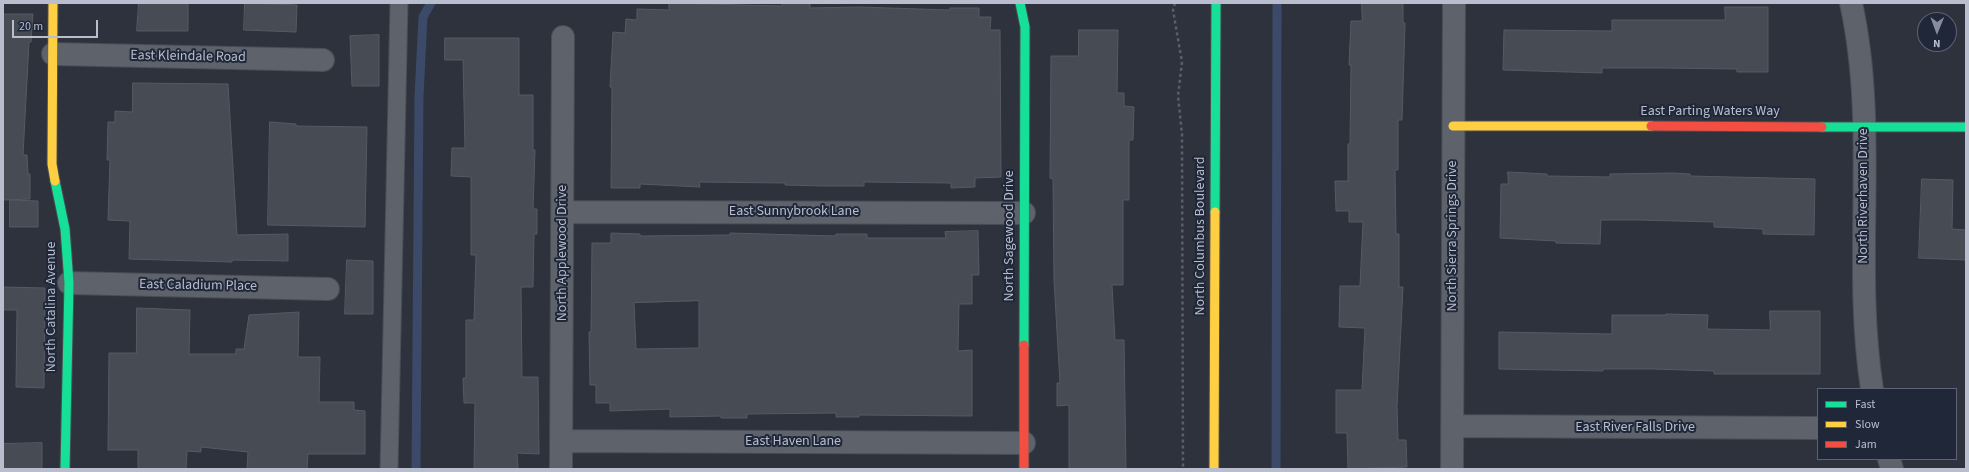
<!DOCTYPE html>
<html>
<head>
<meta charset="utf-8">
<style>
  body { margin:0 }
  #map { position:relative; width:1969px; height:472px; overflow:hidden; background:#2d323d; font-family:"Source Sans 3",sans-serif }
  canvas { display:block }
  .frame { position:absolute; inset:0; border:4px solid #b8becd; pointer-events:none }
  .legend { position:absolute; left:1817px; top:388px; width:140px; height:72px; box-sizing:border-box; background:#1f2739; border:1px solid #5c6374; margin:0; padding:5px 7px; list-style:none; font-size:12px; color:#b8becd }
  .legend li { display:flex; align-items:center; gap:8px; height:20px }
  .legend b { width:20px; border:1px solid #5c6374 }
  .north { position:absolute; left:1917px; top:12px; width:40px; height:40px; box-sizing:border-box; background:#1f2739; border:1px solid #5c6374; border-radius:50%; rotate:181deg; font-size:11px; font-weight:700; line-height:16px; text-align:center; color:#b8becd }
  .north::after { content:''; display:block; margin:auto; width:14px; height:18px; background:#878d9b; clip-path:polygon(50% 0,100% 100%,50% 72%,0 100%) }
  .scale { position:absolute; left:12px; top:20px; width:86px; height:18px; box-sizing:border-box; border:2px solid #b8becd; border-top:0; padding-left:5px; font-size:12px; line-height:14px; white-space:nowrap; color:#b8becd; -webkit-text-stroke:3px #1f2739; paint-order:stroke }
</style>
</head>
<body>
<div id="map">
<canvas width="1969" height="472"></canvas>
<div class="frame"></div>
<ul class="legend">
<li><b style="height:5px;background:#16e098"></b>Fast</li>
<li><b style="height:5px;background:#ffcf43"></b>Slow</li>
<li><b style="height:5px;background:#f24e42"></b>Jam</li>
</ul>
<div class="north">N</div>
<div class="scale">20 m</div>
</div>
<script>
const g = document.querySelector('canvas').getContext('2d');
g.lineJoin = 'round';
function trace(path, color, width, dash) {
  g.strokeStyle = color;
  g.lineWidth = width;
  g.lineCap = dash ? 'butt' : 'round';
  g.setLineDash(dash || []);
  g.stroke(path);
}
function paint(path, color) {
  g.fillStyle = color;
  g.fill(path, 'evenodd');
}
function write(font, color, halo, rows, align = 'center') {
  g.font = font + ' "Source Sans 3",sans-serif';
  g.lineWidth = 4;
  g.setLineDash([]);
  g.textBaseline = 'middle';
  g.strokeStyle = halo;
  g.fillStyle = color;
  for (const [text, x, y, turn = 0] of rows) {
    g.save();
    g.translate(x, y);
    g.rotate((+turn || 0) * Math.PI / 180);
    g.textAlign = isNaN(turn) ? turn : align;
    if (halo) g.strokeText(text, 0, 0);
    g.fillText(text, 0, 0);
    g.restore();
  }
}
trace(new Path2D(`
  M416,469l3,-373 4,-79 8,-14
  M1276,469l1,-466`), '#3b4a69', 9);
const building = new Path2D(`
  M139,3h49v28h-51z
  M245,3l52,2 -1,27 -52,-2z
  M669,3l113,3v-3h11l17,1v4l49,-1 91,3v-2h29v9h12l-1,13h10l1,147 -26,1v9l-24,1v-5l-87,-1v4h-40l-39,-1v-2l-86,-1 1,5 -60,-3v4h-29l1,-101h-2l3,-55 12,1 1,-14 11,1v-11l32,1z
  M1362,3h41v20h2l-3,97h-4v50h-3l1,64h3v53h4l-6,119 1,34h8l1,27 -59,2 -1,-36h-11v-43h26l3,-62 -26,-1 1,-41h20l3,-64h-14v-11h-13l-1,-30h13v-37h2l1,-79h-2l2,-44h11z
  M1725,7h43v65h-31v-3l-73,-1h-62v5l-99,-3 1,-40 108,1v-11h113z
  M3,14h30l-2,28h-2l-6,113h4l1,19h2v25l-27,1z
  M1079,30h39l-1,63h7v13l10,1 -1,33h-4v60h-6v85h-11l3,55h9l2,129h-57v-64l-12,1v-23h3l-6,-103 -1,-101 -3,-1 1,-122h27z
  M379,35v51h-27l-2,-50z
  M445,38h74v57h14v55h2l-2,59h4v25h-3l-1,53h-12l1,90h16l1,77 -22,-1 1,16h-44l1,-66h-11l-1,-25h3v-58h8l2,-65h-5v-78l-20,-1 1,-28h13l-2,-88h-18z
  M133,83l95,1 9,151 51,-1v27l-56,-1v2l-103,-3 1,-38 -22,-1 2,-60h-3l1,-38h7v-11l17,1z
  M270,122l26,2v2l71,1 -2,100 -97,-2z
  M1508,172l39,2v2l63,1v-3l63,-1 17,1v2l125,3 -1,56 -51,-1v-5l-49,-2v-5l-75,-2h-38l-1,24 -44,-1v-2l-56,-3 1,-54h7z
  M1922,179l31,1 -1,49 14,1v30l-47,-2z
  M10,200l28,1v26h-28z
  M978,231l1,44h-7v29h-13l-1,47 14,-1v66l-113,-1v2h-23v-4l-89,1v4h-26v-2l-51,1v-8l-60,2v-8h-14v-18h-6l-1,-53h2l1,-89h19v-10l29,1v2l90,-1v-2l105,3 1,-2h31v4h79l-1,-6zM699,301v47l-63,1 -2,-46z
  M347,260l26,1v53h-28z
  M3,287l42,1 -1,100 -28,-1 1,-77h-14z
  M137,308l53,2 -1,44h47v-5h8l5,-34 50,-3 -1,45h22l-1,45h35v8l11,1v43h-57l-1,15h-60l1,-17 -47,-5v5l-14,-1 -1,18h-48v-19h-30l1,-97h27z
  M1770,311h50v63h-106v-3l-60,-2h-51v2l-104,-2v-37l113,2v-19h54v-1l42,1 -1,14 63,1z
  M42,443v26h-39v-25z`);
paint(building, '#464b54');
trace(building, '#555a65', 1);
const lane = new Path2D(`
  M389,469l10,-466`);
const street = new Path2D(`
  M1851,3c28,127 1,258 21,386
  M53,54l270,6
  M563,212l461,1
  M69,283l259,6
  M1453,426l365,2
  M561,441l463,2
  M1889,459l3,10
  M561,469l2,-432
  M1452,469l2,-466`);
const fast = new Path2D(`
  M1020,3l5,24 -1,318
  M1822,127h144
  M55,181l10,48 4,54 -4,186
  M1215,212l1,-209`);
const slow = new Path2D(`
  M53,3l-1,161 3,17
  M1453,126h198
  M1214,469l1,-257`);
const jam = new Path2D(`
  M1651,126l171,1
  M1024,469v-124`);
trace(lane, '#4a4d55', 19);
trace(street, '#4a4d55', 24);
trace(fast, '#4a4d55', 11);
trace(slow, '#4a4d55', 11);
trace(jam, '#4a4d55', 11);
trace(new Path2D(`
  M1175,3l-2,7 9,52 -4,34 4,38 1,335`), '#5b6067', 2.5, [3, 3]);
trace(lane, '#5e626a', 17);
trace(street, '#5e626a', 22);
trace(fast, '#16e098', 9);
trace(slow, '#ffcf43', 9);
trace(jam, '#f24e42', 9);
write('14px', '#b8becd', '#1f2739', [
  ["East Kleindale Road",188,57,1],
  ["East Parting Waters Way",1710,112],
  ["North Riverhaven Drive",1864,196,-90],
  ["East Sunnybrook Lane",794,212],
  ["North Sagewood Drive",1010,236,-90],
  ["North Columbus Boulevard",1201,236,-90],
  ["North Sierra Springs Drive",1453,236,-90],
  ["North Applewood Drive",563,253,-90],
  ["East Caladium Place",198,286,1],
  ["North Catalina Avenue",52,307,-90],
  ["East River Falls Drive",1635,428],
  ["East Haven Lane",793,442]
]);
</script>
</body>
</html>
